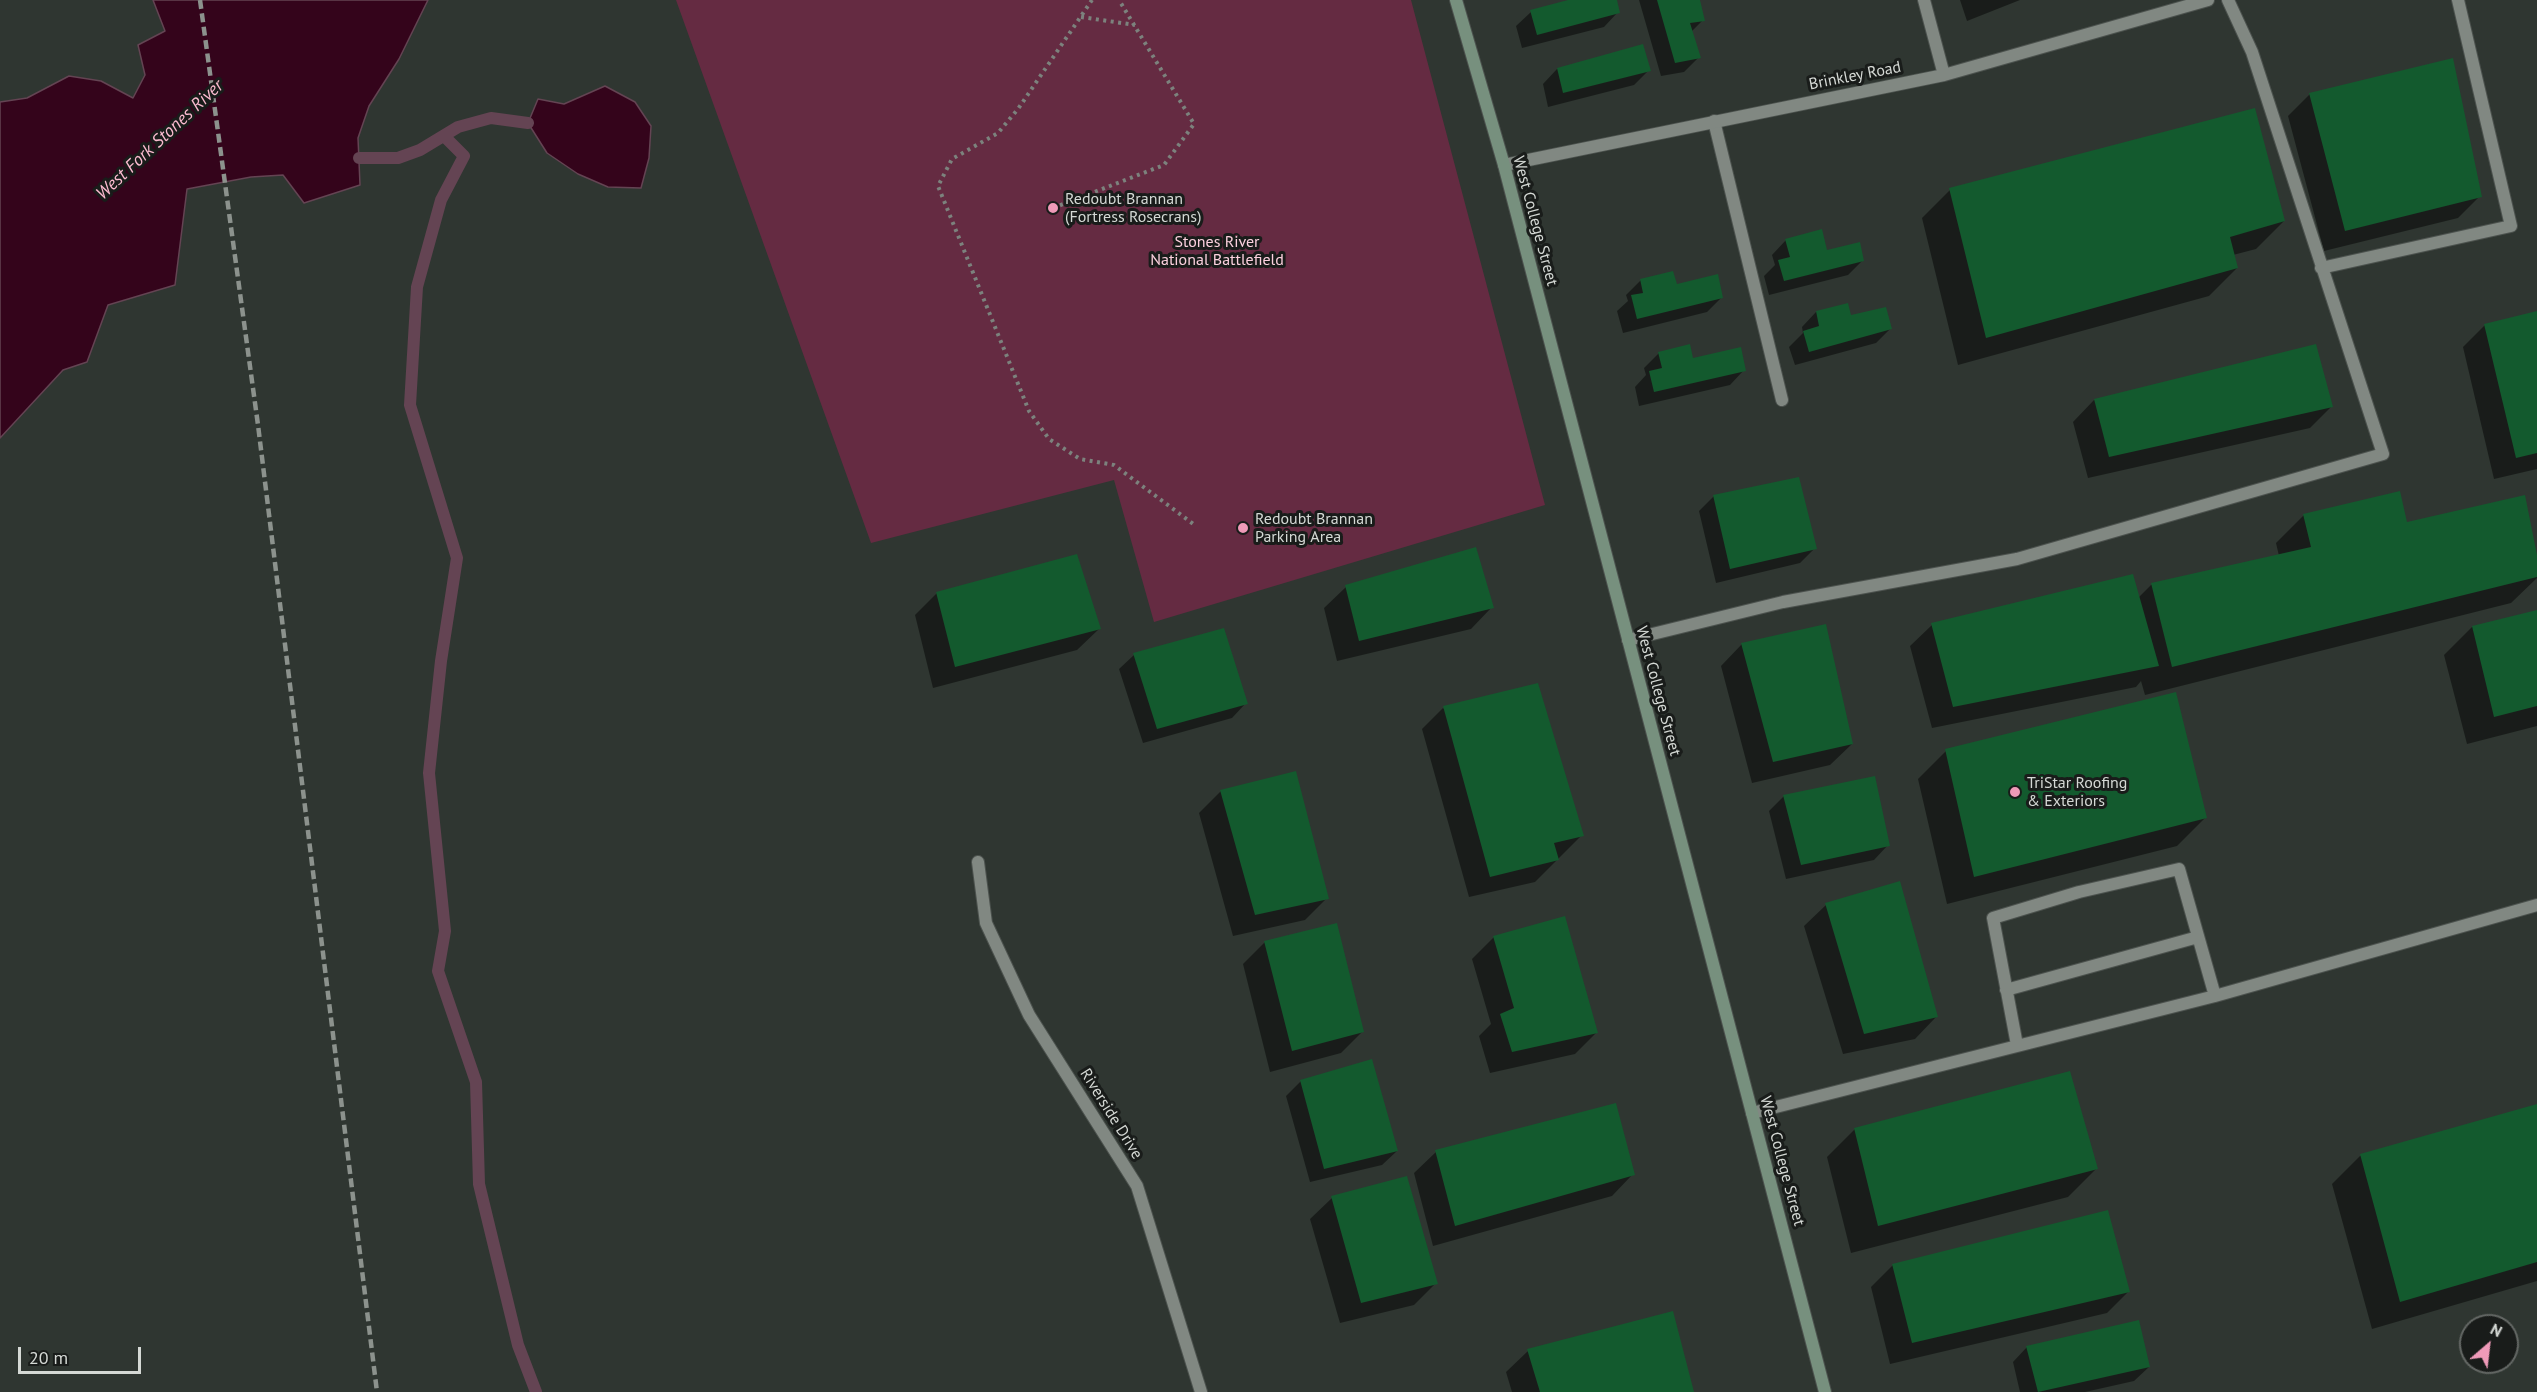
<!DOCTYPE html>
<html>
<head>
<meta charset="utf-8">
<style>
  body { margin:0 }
  #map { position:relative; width:2537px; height:1392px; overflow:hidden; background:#2f3631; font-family:"PT Sans",sans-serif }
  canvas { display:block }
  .north { position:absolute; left:2459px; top:1314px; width:60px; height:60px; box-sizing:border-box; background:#191c1a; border:2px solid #646865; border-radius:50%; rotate:28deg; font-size:16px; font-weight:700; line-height:24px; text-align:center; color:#d5d9d5 }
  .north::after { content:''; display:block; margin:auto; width:21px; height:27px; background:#ef9ab8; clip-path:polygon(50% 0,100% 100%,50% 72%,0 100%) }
  .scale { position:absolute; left:18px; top:1347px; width:123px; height:27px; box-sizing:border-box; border:3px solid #d5d9d5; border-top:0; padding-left:8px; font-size:18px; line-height:21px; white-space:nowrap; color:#d5d9d5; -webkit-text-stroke:4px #191c1a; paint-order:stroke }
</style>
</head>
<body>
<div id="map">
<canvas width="2537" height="1392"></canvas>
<div class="north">N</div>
<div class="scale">20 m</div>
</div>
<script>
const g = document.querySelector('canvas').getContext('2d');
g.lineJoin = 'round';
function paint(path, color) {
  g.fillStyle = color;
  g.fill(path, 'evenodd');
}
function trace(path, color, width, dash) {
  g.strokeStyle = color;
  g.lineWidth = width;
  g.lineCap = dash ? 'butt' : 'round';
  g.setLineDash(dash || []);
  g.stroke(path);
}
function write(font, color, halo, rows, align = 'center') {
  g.font = font + ' "PT Sans",sans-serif';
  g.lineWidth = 6;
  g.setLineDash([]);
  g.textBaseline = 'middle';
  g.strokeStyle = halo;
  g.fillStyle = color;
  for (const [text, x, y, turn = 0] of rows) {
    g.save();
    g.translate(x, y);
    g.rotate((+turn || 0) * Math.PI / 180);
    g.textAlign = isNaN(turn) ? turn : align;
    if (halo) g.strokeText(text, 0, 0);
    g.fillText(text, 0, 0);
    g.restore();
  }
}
paint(new Path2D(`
  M676,0h735l134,505 -391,117 -40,-142 -243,63z`), '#652b42');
const water = new Path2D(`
  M153,0h275l-29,59 -30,47 -11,32 2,47 -56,18 -21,-28 -32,2 -64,12 -12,96 -67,20 -21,57 -24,8 -63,68v-336l27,-4 42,-22 32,5 32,17 12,-23 -7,-30 27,-14z
  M605,86l30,16 16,24 -2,32 -8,30 -33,-1 -30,-13 -31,-21 -19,-30 10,-24 26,5z`);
paint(water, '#34041b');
trace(water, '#644453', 1.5);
paint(new Path2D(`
  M1574,0h41l3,12 -14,15 -82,21 -6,-22 15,-14z
  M1639,0h59l5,20 -12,12 8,25 -15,15 -23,4z
  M1960,0h60l-53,21z
  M1557,69l92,1 -15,15 -86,22 -5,-23z
  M2310,94l170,102 -22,22 -134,33 -36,-135z
  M1950,190l334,31 -28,28 -23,6 4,13 -28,28 -251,69 -36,-147z
  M1786,240l40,12 37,8 -15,15 -79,20 -5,-19 11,-11 -3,-10z
  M1641,280l34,6 47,11 -15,15 -84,21 -6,-22 11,-10 -2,-6z
  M1816,312l34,5 40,12 -14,14 -81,22 -6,-18 14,-14 -1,-6z
  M2537,312v157l-43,10 -31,-132 22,-22z
  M1659,353l33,7 52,10 -14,15 -91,21 -4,-19 11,-12 -2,-7z
  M2094,400l237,7 -21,21 -222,50 -15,-56z
  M1714,496l101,52 -15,15 -84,20 -17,-72z
  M2304,515l102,9 131,39v15l-26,25 -366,92 -4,-14 -5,6 -204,41 -22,-82 22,-21 206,-27 13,-13 128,-29 -3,-13z
  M1346,587l146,20 -21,22 -134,32 -13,-53z
  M937,593l162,36 -22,21 -144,38 -18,-73z
  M2537,611v115l-70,18 -23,-89 28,-28z
  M1742,644l110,100 -22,21 -78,18 -31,-117z
  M1134,655l112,48 -14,15 -89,25 -24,-74z
  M1443,708l139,127 -47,47 -66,15 -47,-168z
  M1946,751l259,67 -28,28 -230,58 -29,-125z
  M1221,791l106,107 -22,22 -72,16 -34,-123z
  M1784,796l104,49 -14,15 -88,19 -17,-68z
  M1826,905l110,112 -21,22 -72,15 -39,-128z
  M1494,937l103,95 -22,22 -85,19 -11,-37 12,-12 -19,-65z
  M1265,942l98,89 -22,22 -71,19 -27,-108z
  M1301,1081l96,70 -15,14 -72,17 -24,-86z
  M2537,1106v175l-165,48 -40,-145 28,-28z
  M1855,1129l241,40 -28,28 -217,56 -24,-96z
  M1436,1152l197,22 -21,22 -179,50 -19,-73z
  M1332,1198l104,85 -22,22 -74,18 -30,-104z
  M1893,1265l236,26 -22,22 -217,51 -19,-77z
  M2027,1347l122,20 -15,14 -49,11h-65l-7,-30z
  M1528,1351l165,41h-181l-6,-20z`), '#0007');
trace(new Path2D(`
  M444,136l20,20 -23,44 -24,87 -7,118 47,153 -16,103 -12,112 16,158 -7,40 38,111 3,102 39,161 18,47
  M359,158h39l22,-8 38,-23 33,-9 37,5`), '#644453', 12);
paint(new Path2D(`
  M1568,0h49l3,13 -83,22 -7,-25z
  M1657,0h43l5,21 -15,2 11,35 -26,5z
  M1643,44l8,27 -88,22 -6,-25z
  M2453,58l29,139 -137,34 -36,-138z
  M2255,108l30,113 -55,16 8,31 -252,70 -37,-150z
  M1822,229l5,21 33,-8 4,19 -80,20 -6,-21 12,-3 -5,-18z
  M1673,271l4,13 41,-10 5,24 -86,21 -6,-24 12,-2 -3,-14z
  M1848,303l3,12 35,-8 6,22 -83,23 -6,-21 16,-5 -3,-15z
  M2537,311v142l-21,5 -32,-134z
  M1690,344l3,14 48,-11 5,24 -92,21 -5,-21 13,-3 -4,-16z
  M2316,344l17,63 -224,50 -15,-58z
  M1799,477l18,72 -87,20 -17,-74z
  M2400,491l7,31 118,-27 12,60v22l-365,90 -21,-84 160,-36 -8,-33z
  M1476,547l18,61 -135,33 -14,-56z
  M1077,554l24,75 -146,38 -19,-75z
  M2133,574l26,92 -206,41 -22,-84z
  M2537,610v96l-43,11 -22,-91z
  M1826,624l27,120 -80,18 -32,-119z
  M1224,628l24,76 -91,25 -24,-76z
  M1538,683l46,153 -30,7 5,17 -69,17 -47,-171z
  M2176,692l31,126 -233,59 -29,-128z
  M1296,771l33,128 -74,16 -35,-125z
  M1875,776l15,70 -89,19 -18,-70z
  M1900,881l38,136 -74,17 -39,-131z
  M1565,916l33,117 -86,19 -12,-38 14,-6 -21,-72z
  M1337,923l27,109 -72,19 -28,-110z
  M1372,1059l26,92 -74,18 -24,-89z
  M2070,1071l28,98 -220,57 -24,-98z
  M1616,1103l19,72 -180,51 -20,-76z
  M2537,1104v158l-137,40 -40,-148z
  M1407,1176l31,108 -77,19 -30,-107z
  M2108,1210l22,82 -218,51 -20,-79z
  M1673,1311l21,81h-154l-13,-43z
  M2139,1320l11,47 -112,25 -12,-46z`), '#135a2e');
const lane = new Path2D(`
  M1714,121l68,279
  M2321,268l190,-42 -53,-226
  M1628,640l155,-38 234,-43 366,-105 -131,-402 -24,-52
  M2006,990l192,-53
  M2017,1045l-24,-127 86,-26 100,-23 36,127
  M1752,1113l463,-117 322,-91`);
const street = new Path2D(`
  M1924,0l20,75
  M1504,165l440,-90 264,-75
  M978,862l8,61 43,92 108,171 64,206`);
const secondary = new Path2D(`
  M1456,0l48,165 321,1227`);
trace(lane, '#4c524e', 14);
trace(street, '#4c524e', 14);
trace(secondary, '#4c524e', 14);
trace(new Path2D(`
  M1092,0l-74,109 -20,24 -46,26 -14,27 91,225 20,28 31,20 34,6 82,61
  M1081,17l54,8
  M1053,208l111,-43 30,-41 -75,-124`), '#7c827d', 4, [3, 4.5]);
trace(lane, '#818882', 12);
trace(street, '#818882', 12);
trace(secondary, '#77907e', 12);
trace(new Path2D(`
  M200,0l58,425 119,967`), '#8c928d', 4.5, [9, 4.5]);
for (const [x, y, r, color] of [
  [1053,208,6,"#ef9ab8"],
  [1243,528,6,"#ef9ab8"],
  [2015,792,6,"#ef9ab8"]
]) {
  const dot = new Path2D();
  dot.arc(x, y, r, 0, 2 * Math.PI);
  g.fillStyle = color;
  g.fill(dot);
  trace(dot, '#191c1a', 2);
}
write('16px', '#d5d9d5', '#191c1a', [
  ["Brinkley Road",1855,76,-11],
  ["West College Street",1535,221,75],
  ["West College Street",1658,691,75],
  ["Riverside Drive",1111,1114,58],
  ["West College Street",1782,1161,75]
]);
write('16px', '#d5d9d5', '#191c1a', [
  ["Redoubt Brannan",1065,199],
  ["(Fortress Rosecrans)",1065,217],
  ["Redoubt Brannan",1255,519],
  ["Parking Area",1255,537],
  ["TriStar Roofing",2027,783],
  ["& Exteriors",2027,801]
], 'left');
write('16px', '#fcd0de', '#191c1a', [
  ["Stones River",1217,242],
  ["National Battlefield",1217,260]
]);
write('italic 18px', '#fabacf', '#191c1a', [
  ["West Fork Stones River",160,140,-43]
]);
</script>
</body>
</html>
